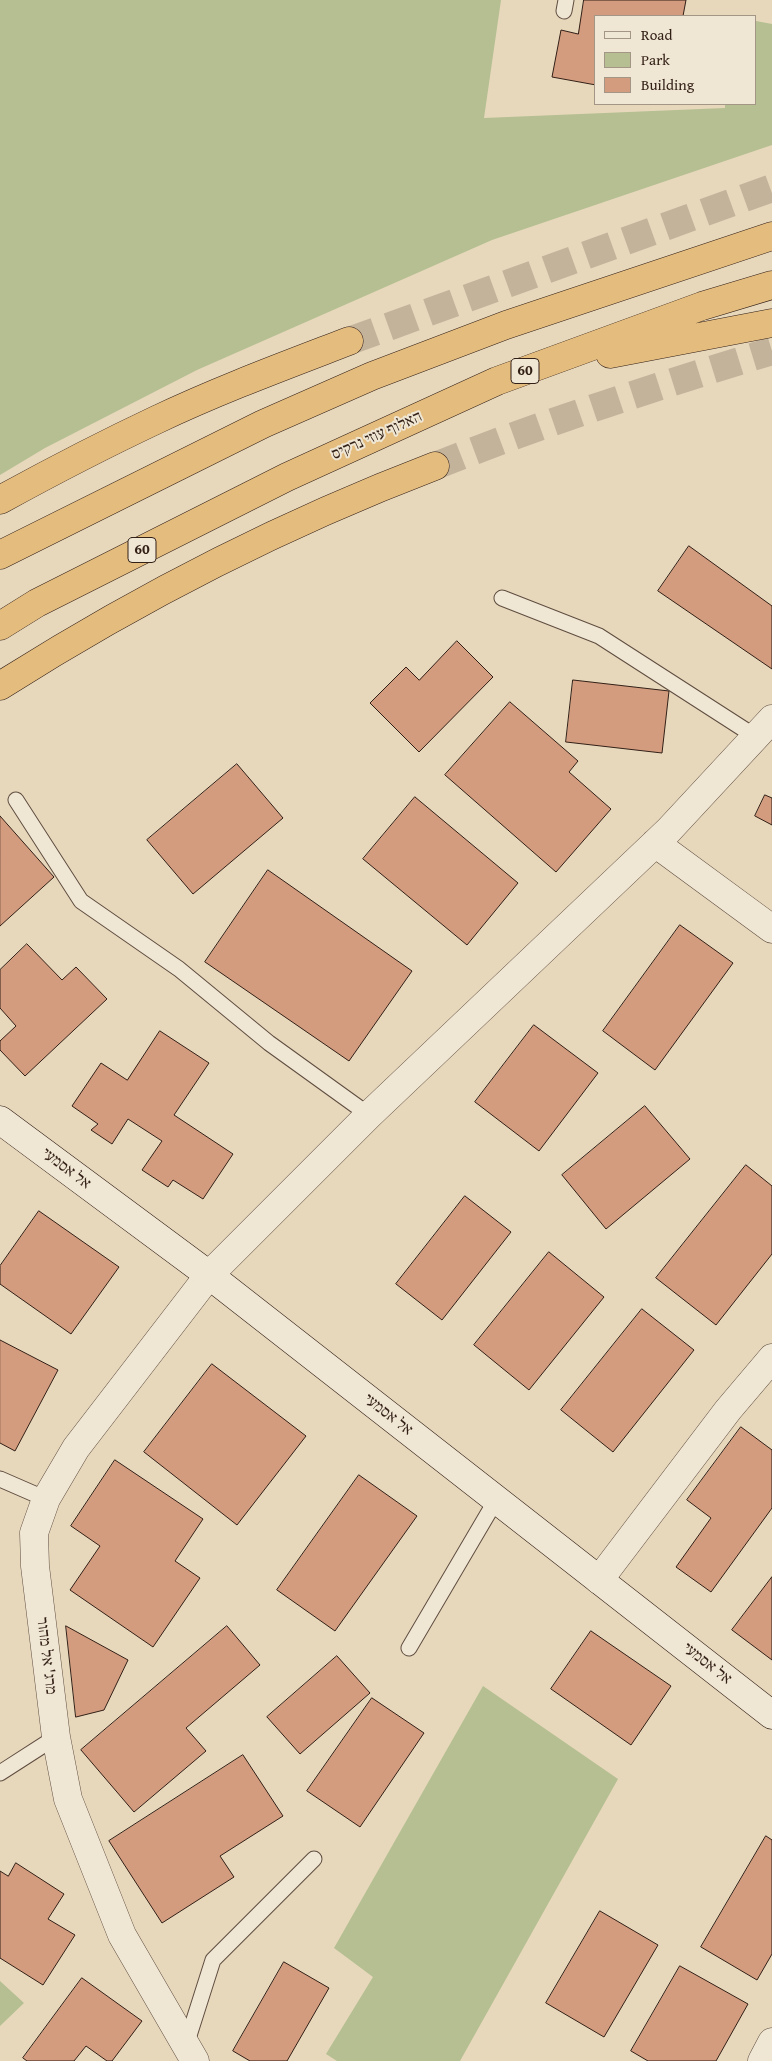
<!DOCTYPE html>
<html>
<head>
<meta charset="utf-8">
<style>
  body { margin:0 }
  #map { position:relative; width:772px; height:2061px; overflow:hidden; background:#e7d8bc; font-family:"Gentium Book Plus",serif }
  canvas { display:block }
  .legend { position:absolute; left:594px; top:15px; width:162px; height:90px; box-sizing:border-box; background:#efe6d3; border:1px solid #a39687; margin:0; padding:6px 9px; list-style:none; font-size:15px; color:#321f16 }
  .legend li { display:flex; align-items:center; gap:10px; height:25px }
  .legend b { width:25px; border:1px solid #a39687 }
</style>
</head>
<body>
<div id="map">
<canvas width="772" height="2061"></canvas>
<ul class="legend">
<li><b style="height:6px;background:#efe6d3"></b>Road</li>
<li><b style="height:14px;background:#b5bf91"></b>Park</li>
<li><b style="height:14px;background:#d39c7e"></b>Building</li>
</ul>
</div>
<script>
const g = document.querySelector('canvas').getContext('2d');
g.lineJoin = 'round';
function paint(path, color) {
  g.fillStyle = color;
  g.fill(path, 'evenodd');
}
function trace(path, color, width, dash) {
  g.strokeStyle = color;
  g.lineWidth = width;
  g.lineCap = dash ? 'butt' : 'round';
  g.setLineDash(dash || []);
  g.stroke(path);
}
function write(font, color, halo, rows, align = 'center') {
  g.font = font + ' "Gentium Book Plus","Frank Ruhl Libre",serif';
  g.lineWidth = 4;
  g.setLineDash([]);
  g.textBaseline = 'middle';
  g.strokeStyle = halo;
  g.fillStyle = color;
  for (const [text, x, y, turn = 0] of rows) {
    g.save();
    g.translate(x, y);
    g.rotate((+turn || 0) * Math.PI / 180);
    g.textAlign = isNaN(turn) ? turn : align;
    if (halo) g.strokeText(text, 0, 0);
    g.fillText(text, 0, 0);
    g.restore();
  }
}
paint(new Path2D(`
  M0,0h501l-17,118 241,-10v-4h31v-83l16,3v121l-280,95 -295,130 -152,78 -45,27z
  M483,1686l135,93 -158,282h-123l-11,-7 47,-77 -39,-29z
  M0,1981l24,22 -24,23z`), '#b5bf91');
const building = new Path2D(`
  M584,0h102l-3,16h-87v69l-44,-8 9,-47 17,4z
  M689,546l83,60v63l-114,-78z
  M457,641l36,36 -74,75 -49,-49 36,-36 13,13z
  M573,680l96,11 -7,62 -96,-11z
  M510,702l68,59 -9,11 42,37 -55,63 -111,-97z
  M237,764l46,54 -90,76 -46,-54z
  M765,795l7,3v27l-17,-9z
  M415,797l103,86 -51,62 -104,-86z
  M0,816l54,61 -54,49z
  M268,870l144,101 -63,90 -144,-99z
  M680,925l53,38 -78,107 -52,-39z
  M27,944l35,36 14,-13 31,32 -82,77 -25,-26v-9l16,-15 -16,-18v-38z
  M534,1025l64,48 -59,78 -64,-49z
  M160,1031l49,32 -35,52 59,39 -30,45 -30,-19 -5,7 -26,-17 20,-29 -34,-22 -16,25 -21,-14 7,-6 -26,-18 29,-43 26,17z
  M645,1106l45,53 -84,70 -44,-54z
  M746,1165l26,21v68l-56,71 -60,-47z
  M465,1196l46,36 -69,88 -46,-36z
  M39,1211l80,56 -48,67 -71,-50v-18z
  M549,1252l55,45 -75,93 -55,-45z
  M642,1309l52,41 -81,102 -52,-42z
  M0,1340l58,30 -43,81 -15,-8z
  M212,1364l94,72 -69,89 -93,-73z
  M741,1427l31,23v58l-61,84 -35,-25 35,-49 -24,-18z
  M115,1460l88,59 -28,42 25,17 -47,69 -83,-57 30,-44 -29,-20z
  M359,1475l58,41 -82,115 -58,-41z
  M772,1577v83l-40,-30z
  M66,1626l62,34 -24,50 -28,7z
  M227,1626l33,39 -74,63 20,23 -72,61 -53,-62z
  M591,1631l80,55 -40,59 -80,-56z
  M337,1656l33,37 -70,61 -33,-37z
  M372,1698l52,35 -64,94 -53,-36z
  M243,1755l40,61 -63,40 14,21 -72,46 -53,-82z
  M766,1836l6,4v114l-15,26 -56,-33z
  M16,1863l48,31 -16,25 27,16 -32,50 -43,-27v-87l8,5z
  M600,1911l58,34 -54,92 -58,-34z
  M284,1962l45,26 -42,73h-37l-17,-10z
  M680,1966l68,38 -32,57h-68l-17,-10z
  M82,1978l60,43 -30,40h-5l-21,-15 -12,15h-47l-4,-3z`);
paint(building, '#d39c7e');
trace(building, '#321f16', 1);
trace(new Path2D(`
  M349,341l423,-153
  M435,466c111,-44 223,-80 337,-115`), '#c3b39b', 28, [28, 14]);
const lane = new Path2D(`
  M564,11l2,-11
  M502,598l97,38 157,101
  M16,800l65,101 98,68 90,74 100,72
  M0,1479l46,20
  M409,1648l87,-148
  M0,1773l56,-36
  M186,2045l27,-85 101,-101`);
const street = new Path2D(`
  M655,843l117,86
  M599,1580l129,-170 44,-52
  M195,2061l-73,-126 -54,-136 -12,-62 -21,-171 -1,-33 12,-34 30,-51 133,-173 160,-160 299,-284 104,-112
  M762,2061l10,-19`);
const secondary = new Path2D(`
  M0,1120l209,155 563,440`);
const highway = new Path2D(`
  M610,354l162,-31
  M0,500c51,-28 103,-55 156,-80 63,-30 128,-54 193,-79
  M0,555l263,-131 109,-48 134,-51 266,-89
  M0,626l37,-23 250,-126 210,-96 205,-75 70,-21
  M0,686c137,-87 283,-162 435,-220`);
trace(lane, '#5f4d40', 17);
trace(street, '#5f4d40', 29);
trace(secondary, '#321f16', 29);
trace(highway, '#321f16', 29);
trace(lane, '#efe6d3', 15);
trace(street, '#efe6d3', 28);
trace(secondary, '#efe6d3', 28);
trace(highway, '#e4bc7e', 28);
for (const [x, y, w] of [
  [525,371,28],
  [142,550,28]
]) {
  const box = new Path2D();
  box.roundRect(x - w / 2, y - 12.5, w, 25, 4);
  g.fillStyle = '#efe6d3';
  g.fill(box);
  trace(box, '#321f16', 1);
}
write('bold 15px', '#321f16', null, [
  ["60",525,371],
  ["60",142,550]
]);
write('16px', '#321f16', '#efe6d3', [
  ["האלוף עוזי נרקיס",377,436,-24],
  ["אל אסמעי",66,1169,37],
  ["אל אסמעי",388,1415,38],
  ["מרג' אל מהור",46,1656,83],
  ["אל אסמעי",707,1664,38]
]);
</script>
</body>
</html>
